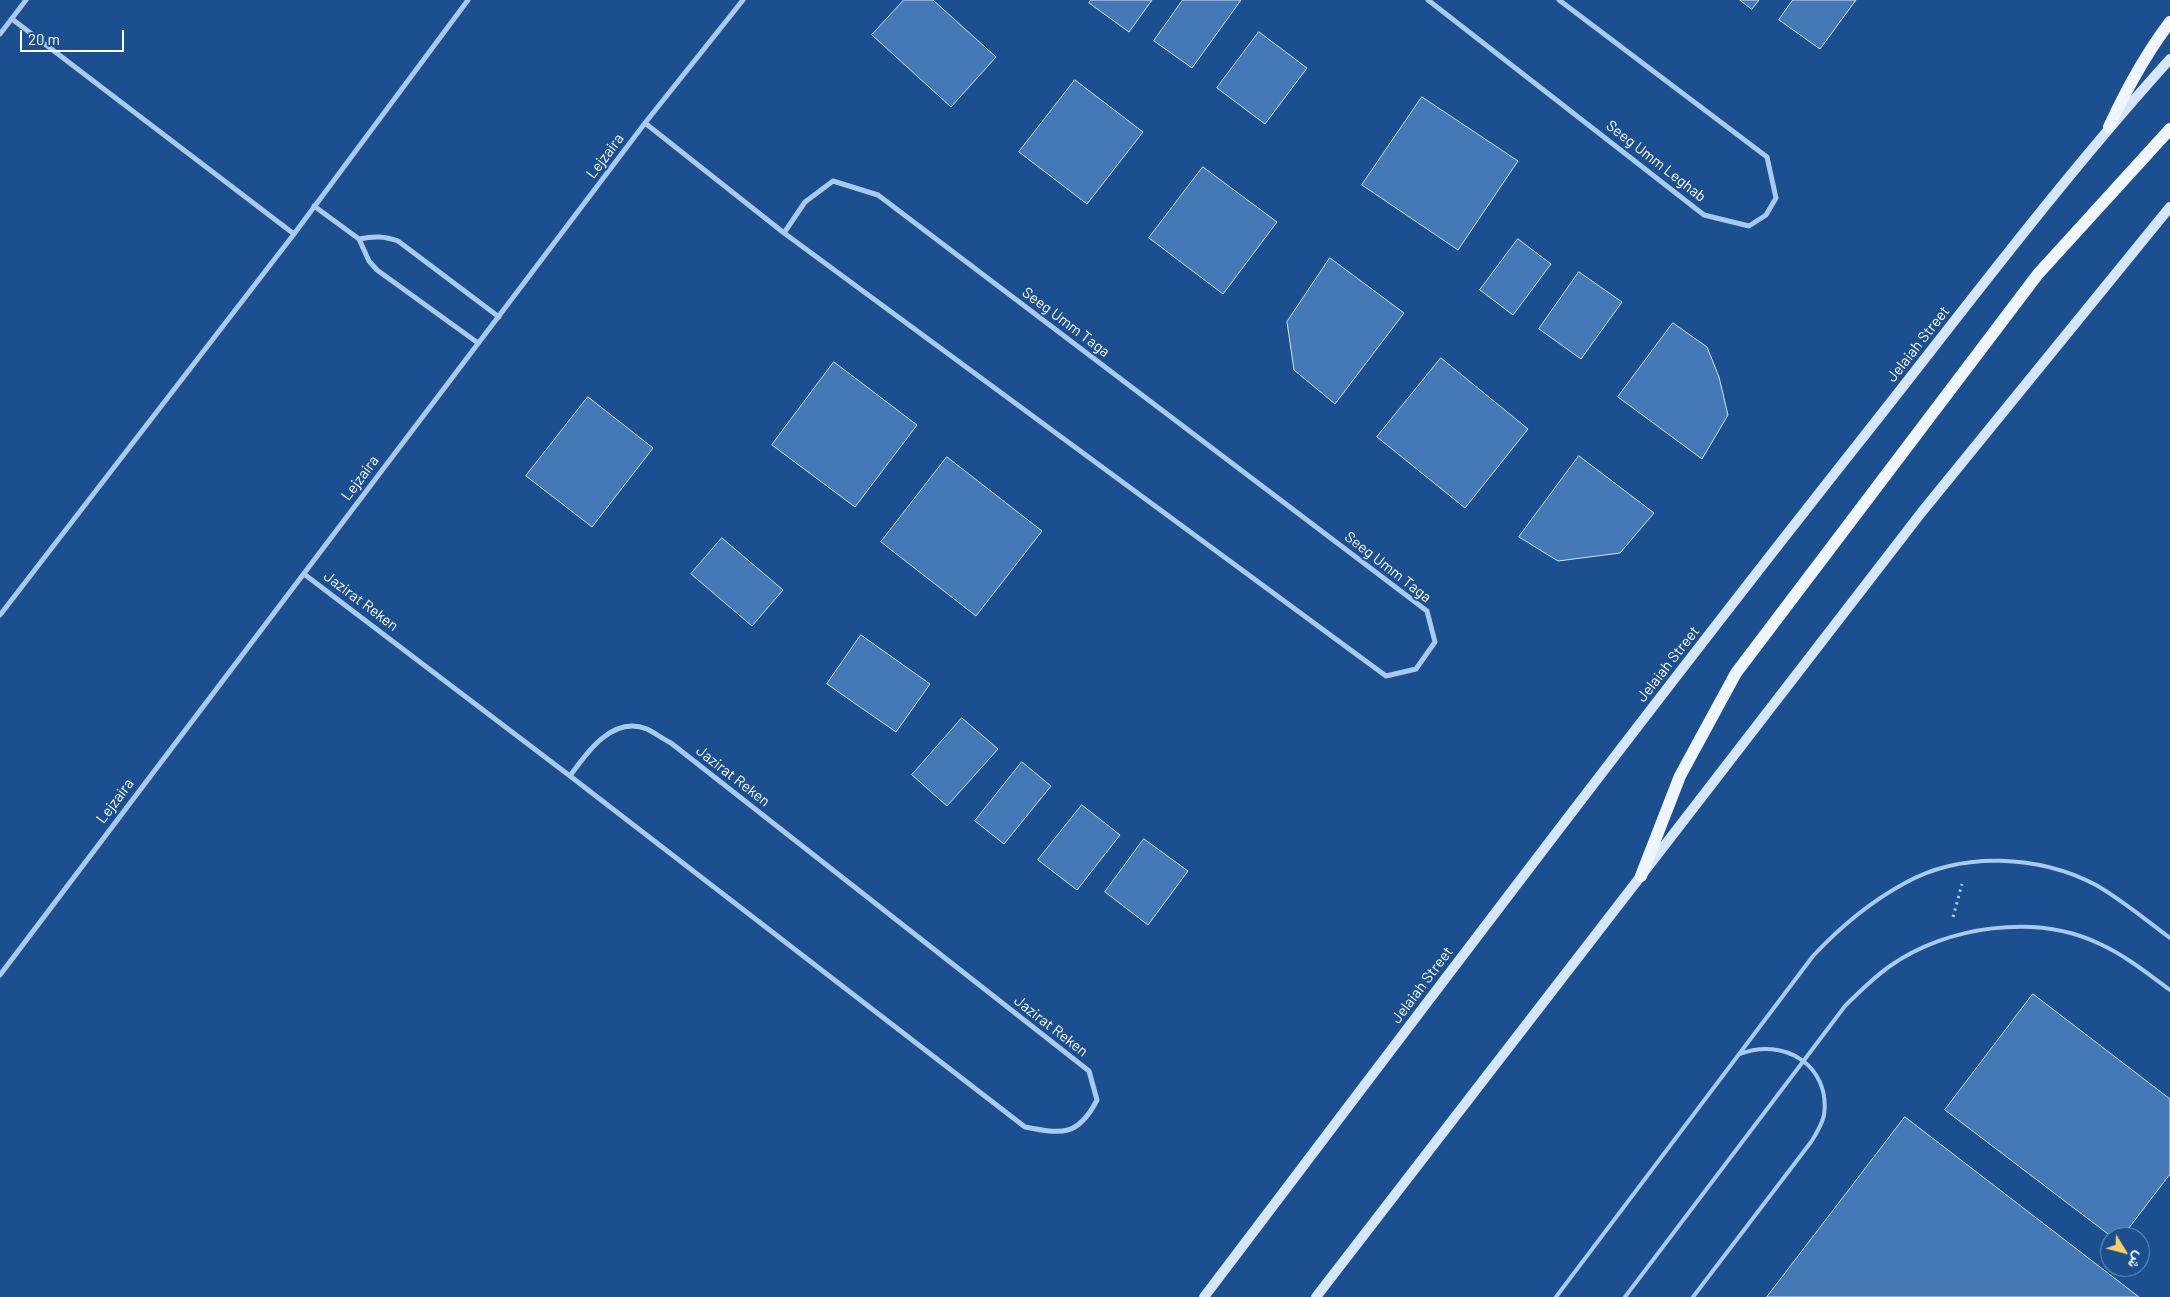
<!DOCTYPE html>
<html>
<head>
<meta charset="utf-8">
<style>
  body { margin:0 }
  #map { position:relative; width:2170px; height:1297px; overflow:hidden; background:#1b4f8f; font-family:Barlow,Vazirmatn,sans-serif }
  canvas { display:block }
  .north { position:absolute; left:2100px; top:1227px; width:50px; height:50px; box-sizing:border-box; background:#1b4f8f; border:1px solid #7695bc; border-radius:50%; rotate:127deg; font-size:14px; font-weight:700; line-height:20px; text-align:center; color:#fff }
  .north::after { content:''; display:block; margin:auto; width:18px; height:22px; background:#ffd166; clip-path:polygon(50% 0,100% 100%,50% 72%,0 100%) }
  .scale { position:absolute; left:20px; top:30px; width:104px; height:22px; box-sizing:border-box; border:2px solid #fff; border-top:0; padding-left:6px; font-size:15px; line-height:18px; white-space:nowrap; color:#fff; -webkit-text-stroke:4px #1b4f8f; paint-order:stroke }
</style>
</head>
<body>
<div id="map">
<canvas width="2170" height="1297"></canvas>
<div class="north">ش</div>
<div class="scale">20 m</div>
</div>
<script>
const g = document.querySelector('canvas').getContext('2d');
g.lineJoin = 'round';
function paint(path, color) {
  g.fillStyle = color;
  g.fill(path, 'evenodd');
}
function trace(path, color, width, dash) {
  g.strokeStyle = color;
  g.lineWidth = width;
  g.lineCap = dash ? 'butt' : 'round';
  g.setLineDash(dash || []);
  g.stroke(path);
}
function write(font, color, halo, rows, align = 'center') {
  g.font = font + ' Barlow,sans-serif';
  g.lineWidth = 4;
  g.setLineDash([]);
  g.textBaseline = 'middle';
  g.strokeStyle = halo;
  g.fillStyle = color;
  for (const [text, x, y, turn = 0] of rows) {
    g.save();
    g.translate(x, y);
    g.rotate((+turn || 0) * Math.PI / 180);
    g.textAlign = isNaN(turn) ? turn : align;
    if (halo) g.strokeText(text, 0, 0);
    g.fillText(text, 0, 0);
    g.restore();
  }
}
const building = new Path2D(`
  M904,0h29l63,57 -45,50 -79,-72z
  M1091,0h61l-23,32 -40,-29z
  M1183,0h58l-49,68 -38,-27z
  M1740,0h19l-7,9z
  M1793,0h63l-36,49 -41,-29z
  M1259,32l48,36 -42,56 -48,-36z
  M1075,80l68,52 -56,72 -68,-52z
  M1422,97l96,64 -60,89 -96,-65z
  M1203,167l74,55 -54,72 -74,-56z
  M1518,239l33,25 -38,51 -33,-25z
  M1330,258l74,55 -69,91 -41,-34 -7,-48z
  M1579,272l43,30 -41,57 -42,-30z
  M1673,323l34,24 12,30 9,38 -26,44 -84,-62z
  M1441,358l87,71 -63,79 -88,-71z
  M834,362l83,63 -62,82 -83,-62z
  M588,397l65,51 -61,79 -66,-51z
  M1579,456l75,57 -34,40 -62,8 -39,-24z
  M947,457l95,74 -66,85 -95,-74z
  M722,538l61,52 -31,36 -61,-52z
  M861,635l69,49 -34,48 -69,-48z
  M962,718l36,31 -51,57 -35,-31z
  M1022,762l29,24 -47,58 -29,-23z
  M1082,805l38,30 -43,55 -39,-30z
  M1144,839l44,32 -40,54 -43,-33z
  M2033,994l137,105v75l-48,63h-10l-167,-127z
  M1905,1117l234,180h-372z`);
paint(building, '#4478b7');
trace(building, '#cfe3fa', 1);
trace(new Path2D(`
  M1953,917l9,-33`), '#a9c9ee', 3, [2.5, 4]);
trace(new Path2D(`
  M1556,1297l257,-341c27,-29 57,-54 92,-73 57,-32 134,-28 191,2 26,15 50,35 74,53
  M1625,1297l220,-291c14,-14 28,-28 45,-40 56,-40 147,-53 210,-22 26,12 47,29 70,46
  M1693,1297l118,-155c5,-8 11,-17 13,-27 7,-50 -41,-78 -84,-61`), '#a9c9ee', 4);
trace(new Path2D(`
  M1428,0l276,215 45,11 17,-11 10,-17 -9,-41 -208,-157
  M12,19l282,215
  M0,34l26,-34
  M645,123l139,110 602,443 30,-7 19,-27 -8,-31 -549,-416 -45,-14 -28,21 -21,31
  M314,206l45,33 10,22 8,9 101,73
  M359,239c15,-3 25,-3 39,2l101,76
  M304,574l266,202 455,351c37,7 53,10 72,-27l-8,-29 -418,-328c-8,-4 -16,-10 -24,-14 -34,-14 -60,23 -77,47
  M0,615l294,-381 174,-234
  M0,975l645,-852 98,-123`), '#a9c9ee', 5);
trace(new Path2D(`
  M1204,1297c216,-285 431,-571 653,-852 103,-130 202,-263 313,-386
  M1316,1297l605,-784 249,-306`), '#d6e6fa', 10);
trace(new Path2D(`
  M2109,127c17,-37 36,-72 61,-105
  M1641,876l39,-100 56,-103 302,-399 132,-145`), '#f0f6ff', 12);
write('15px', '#fff', '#1b4f8f', [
  ["Lejzaira",605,156,-53],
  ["Seeg Umm Leghab",1656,161,38],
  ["Seeg Umm Taga",1066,322,37],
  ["Jelaiah Street",1918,344,-52],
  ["Lejzaira",360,478,-53],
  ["Seeg Umm Taga",1388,567,38],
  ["Jazirat Reken",361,601,37],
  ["Jelaiah Street",1668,664,-52],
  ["Jazirat Reken",733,776,38],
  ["Lejzaira",115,801,-53],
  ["Jelaiah Street",1422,985,-53],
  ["Jazirat Reken",1051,1026,38]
]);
</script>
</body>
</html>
